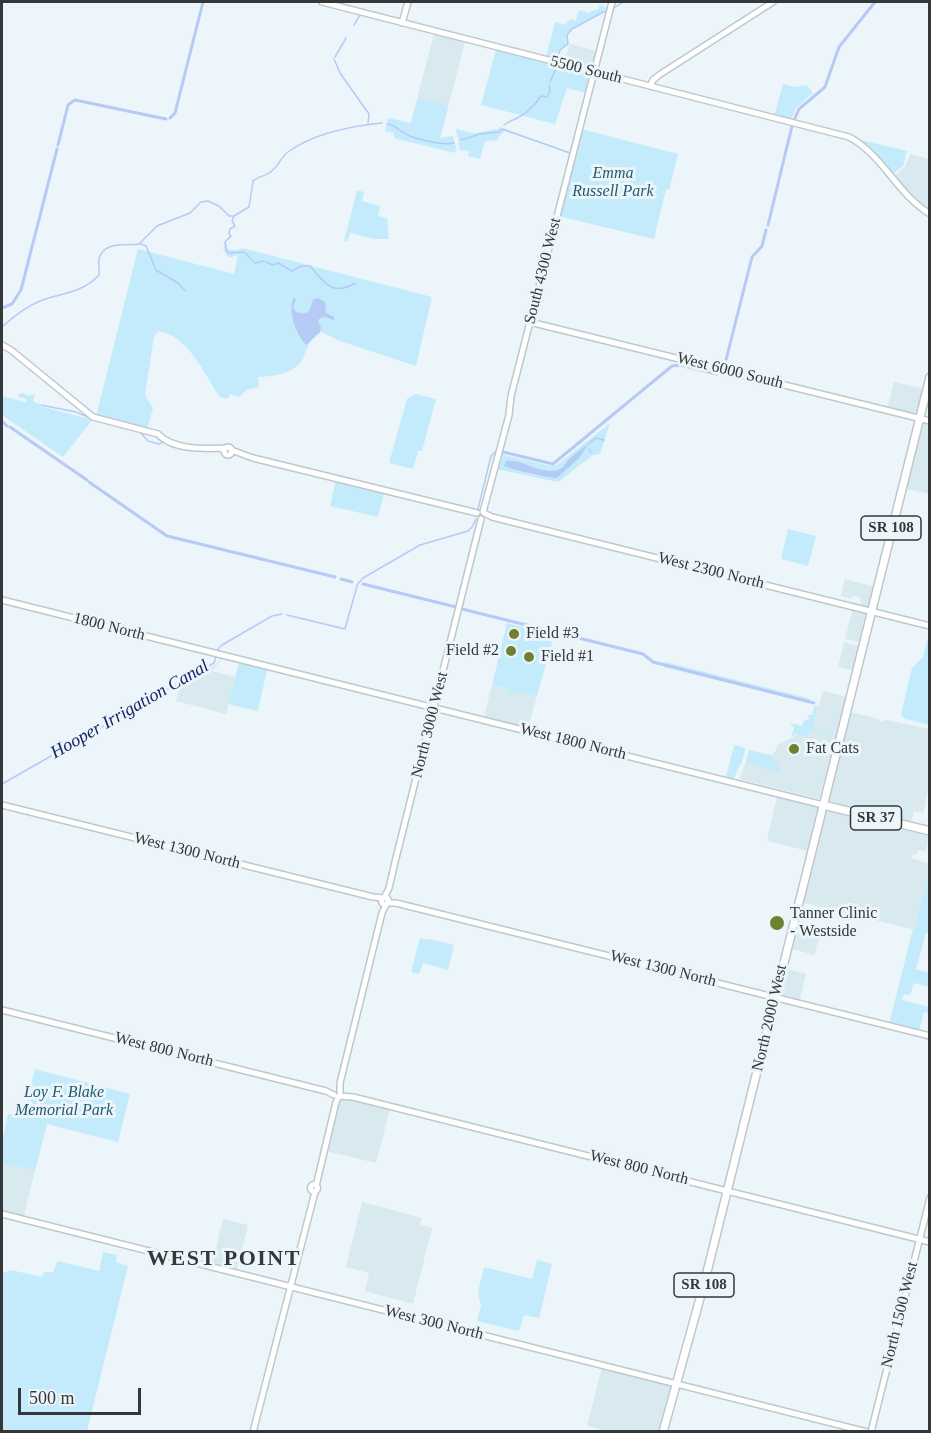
<!DOCTYPE html>
<html>
<head>
<meta charset="utf-8">
<style>
  body { margin:0 }
  #map { position:relative; width:931px; height:1433px; overflow:hidden; background:#ecf5f9; font-family:"Times New Roman",serif }
  canvas { display:block }
  .frame { position:absolute; inset:0; border:3px solid #35383a; pointer-events:none }
  .scale { position:absolute; left:18px; top:1388px; width:123px; height:27px; box-sizing:border-box; border:3px solid #35383a; border-top:0; padding-left:8px; font-size:18px; line-height:21px; white-space:nowrap; color:#35383a; -webkit-text-stroke:4px #ecf5f9; paint-order:stroke }
</style>
</head>
<body>
<div id="map">
<canvas width="931" height="1433"></canvas>
<div class="frame"></div>
<div class="scale">500 m</div>
</div>
<script>
const g = document.querySelector('canvas').getContext('2d');
g.lineJoin = 'round';
function paint(path, color) {
  g.fillStyle = color;
  g.fill(path, 'evenodd');
}
function trace(path, color, width, dash) {
  g.strokeStyle = color;
  g.lineWidth = width;
  g.lineCap = dash ? 'butt' : 'round';
  g.setLineDash(dash || []);
  g.stroke(path);
}
function write(font, color, halo, rows, align = 'center') {
  g.font = font + ' "Times New Roman",serif';
  g.lineWidth = 6;
  g.setLineDash([]);
  g.textBaseline = 'middle';
  g.strokeStyle = halo;
  g.fillStyle = color;
  for (const [text, x, y, turn = 0] of rows) {
    g.save();
    g.translate(x, y);
    g.rotate((+turn || 0) * Math.PI / 180);
    g.textAlign = isNaN(turn) ? turn : align;
    if (halo) g.strokeText(text, 0, 0);
    g.fillText(text, 0, 0);
    g.restore();
  }
}
paint(new Path2D(`
  M434,34l31,8 -24,93 -31,-9z
  M570,44l27,7 -5,18 -28,-7z
  M910,154l19,5v51l-10,-7 -26,-26 12,-10z
  M894,382l31,7 -7,28 -31,-8z
  M920,420l9,2v72l-26,-6z
  M845,579l30,8 -5,22 -10,-2 1,-10 -8,-1 -1,3 -11,-3z
  M853,608l13,4 -7,30 -14,-3z
  M844,642l16,4 -6,25 -16,-4z
  M221,656l3,1 -12,14 23,6 -9,37 -50,-13 4,-15 31,-18 8,-7z
  M492,685l45,11 -9,32 -44,-11z
  M823,691l24,6 -9,36 -25,-6z
  M847,711l31,8 4,3 5,-2 42,9v57l-6,27 -9,-2 -3,13 -84,-23z
  M810,728l26,7 -17,64 -80,-20 7,-17 32,8 2,-3 -9,-12 4,-3 3,-7z
  M777,796l42,10 -11,45 -41,-10z
  M826,808l103,26 -3,18 -8,-2 -2,5 -3,-1 -1,4 18,6 -1,11 -14,55 -114,-28z
  M794,932l25,6 -5,17 -24,-7z
  M784,968l22,6 -7,28 -21,-6z
  M345,1097l45,12 -14,54 -50,-12 12,-50z
  M2,1163l33,8 -12,48 -21,-6z
  M362,1202l60,16 -2,7 12,3 -19,76 -48,-13 4,-18 -23,-6z
  M223,1219l25,6 -12,46 -24,-5z
  M602,1367l71,20 -11,44h-54l-21,-5z`), '#d8e9f0');
paint(new Path2D(`
  M599,5l10,3 -1,2 -3,-1c-10,11 -30,13 -39,26l1,10 -8,5 -3,10 -10,-3 9,-35 10,3 5,-6 6,2 3,-11 9,3 11,-5z
  M496,50l96,23 -5,20 -20,-5 -12,36 -74,-19z
  M783,84l12,3 12,-2 6,8 -17,15 -5,12 -17,-4z
  M418,98l30,8 -8,32 13,-2 3,11 -1,6 -61,-15v-5l-9,-2 3,-13 23,5z
  M500,127l69,25 1,1 -65,-22 -7,6v3l-13,1 -5,18 -12,-3 1,-5 -9,-1 -4,-21 17,4 25,-4z
  M581,129l97,25 -9,36 -3,-1 -12,50 -96,-23z
  M861,140l46,11 -4,15 -12,9 -30,-33z
  M357,190l7,2 -2,9 18,5 -2,10 9,2 2,21h-15l-24,-6 -3,9 -3,-1z
  M225,241l3,9h11l1,-2 6,1 186,48 -16,69 -76,-25 -19,-9c-12,9 -12,12 -17,24 -8,18 -28,20 -46,21l1,10 -13,3 -6,7 -10,-3 -2,5 -8,-2c-16,-23 -32,-62 -62,-66l-4,6 -9,58 8,13 -6,22 -54,-11 -30,38 -61,-42v-19l26,7 -4,-5 -6,-1 1,-3 3,-1 8,3 5,-3 -2,9 7,2v2l49,13 3,-3 4,1 42,-168 96,25 4,-19 -9,3 -6,-9z
  M416,394l20,5 -14,52h-4l-5,18 -24,-6 18,-64z
  M610,423l-10,31 -7,1 -35,27 -62,-13 4,-15 51,12 6,-1z
  M336,480l49,11 -7,26 -48,-11z
  M788,529l28,7 -8,30 -27,-7z
  M507,623l47,12 -17,61 -22,-5 -2,4 -5,-1 1,-5 -17,-4z
  M929,633v92l-26,-7 -2,-4 11,-46 11,-11z
  M665,662l146,37 -1,4 -146,-36z
  M239,663l28,7 -9,41 -30,-7z
  M814,706l4,1 -5,20 23,6v2l-26,-6 -2,8 -12,-3 -5,3 3,-9 -4,-5 12,3 2,-5 5,-2 -1,-4h4z
  M734,745l11,3c0,12 -8,20 -11,31l-8,-2z
  M749,750l22,5 9,12 -1,5 -33,-10z
  M929,875v58h-3l-10,36 13,4v14l-15,-4 -4,12 -6,-1 -2,6 27,7v6l-5,-1 -5,19 -30,-7 24,-95h2z
  M420,938l8,2 1,-1 25,6 -6,25 -25,-7 -4,11 -8,-2z
  M35,1069l95,25 -12,48 -71,-18 -12,47 -33,-8v-21l6,-28 15,3z
  M103,1252l14,3 -1,7 12,4 -41,165h-85v-158l9,-3 31,7 2,-5h9l5,-11 41,10z
  M537,1260l15,4 -13,54 -15,-3 -5,16 -42,-10 4,-15 -3,-14 6,-25 48,12z`), '#c3ebfc');
paint(new Path2D(`
  M293,298l3,1 -3,8 3,5c13,4 14,-2 17,-12l5,-2 7,4 1,11 8,4v3l-10,-3 -5,2 -1,3 3,5 -1,5 -14,13c-9,-10 -18,-30 -13,-47z
  M588,444l-8,13 -23,21c-4,1 -50,-10 -53,-12l2,-5c18,-3 35,16 54,8 4,-1 6,-7 9,-10 6,-5 12,-10 19,-15z`), '#b6caf6');
trace(new Path2D(`
  M614,8l9,-6
  M354,25l6,-10
  M335,57l11,-19
  M334,59l6,14 29,41 -1,9
  M558,59l2,-9 8,-6 -1,-9 5,-6 35,-19
  M550,82l7,-16
  M388,124c8,2 11,6 18,10 8,5 39,12 48,9
  M504,125c5,-4 8,-4 13,-7 9,-4 19,-14 24,-22l6,1 3,-6 -1,-6
  M502,129l68,24
  M461,140l19,-6 19,-2 3,-3
  M603,195l5,-5
  M234,216l-2,5 3,5 -5,3 -1,5 2,2 -6,6 2,10 3,1 14,-1 11,11 9,-2
  M141,244l5,2 10,24 22,13 7,8
  M266,262l7,3 5,-2 14,8 9,-5h9c14,16 22,31 45,17
  M2,327c11,-10 23,-20 38,-26 21,-8 43,-8 59,-26 1,-6 -2,-14 1,-19 6,-15 27,-10 39,-12l18,-18 33,-13 11,-11 7,-1 11,5 10,10h5l15,-9 4,-26c5,-5 11,-4 16,-8 9,-5 11,-15 19,-21 26,-19 64,-26 94,-29
  M41,405l35,7 14,6
  M139,431l9,10 11,3 4,-2
  M588,444l8,-6 8,2
  M589,449l2,4
  M478,509l13,-53 5,-5
  M357,585l6,-7 57,-33 48,-14 4,-4 4,-8
  M287,615l58,14 12,-43
  M2,784l212,-121 4,-14 4,-4 50,-29 10,-2`), '#b6caf6', 1.5);
trace(new Path2D(`
  M170,118l5,-5 28,-111
  M794,120l5,-11 26,-22 14,-40 36,-45
  M58,145l10,-40 7,-5 91,19
  M768,225l24,-99
  M2,308l10,-4 9,-14 36,-141
  M724,368l28,-111 10,-11 4,-16
  M2,421l5,5
  M10,427l77,53
  M503,452l50,12 119,-98 8,-1 37,9 5,-2
  M89,482l78,54 168,41
  M341,579l11,3
  M363,584l93,23
  M462,609l181,45 10,8 161,41`), '#b6caf6', 3);
const secondary = new Path2D(`
  M322,2l527,135c34,18 48,57 81,77
  M402,23l6,-21
  M650,86l3,-6 6,-5 114,-73
  M530,322l400,99
  M2,345l9,5 82,67 65,17c15,16 46,15 67,14
  M224 451a4 4 0 1 1 8 0a4 4 0 1 1-8 0Z
  M231,450l22,8 224,55
  M483,512l26,-97 2,-19 101,-394
  M484,513l8,4 438,109
  M2,600l821,205
  M2,805l371,92 10,1
  M381.5 901a3.5 3.5 0 1 1 7 0a3.5 3.5 0 1 1-7 0Z
  M384,898l5,-10 6,-26 86,-343
  M388,903h8l534,133
  M2,1010l324,81 8,4
  M340,1092v-9l42,-170 5,-10
  M339,1096l14,1 577,145
  M310.5 1188a3.5 3.5 0 1 1 7 0a3.5 3.5 0 1 1-7 0Z
  M316,1186l20,-84 3,-6
  M2,1214l865,218
  M253,1432l62,-240
  M871,1432l59,-234`);
const primary = new Path2D(`
  M823,805l107,26
  M663,1432l41,-148 226,-907`);
trace(secondary, '#bfc8cc', 8);
trace(primary, '#bfc8cc', 10);
trace(secondary, '#fff', 5);
trace(primary, '#fff', 7);
for (const [x, y, r, color] of [
  [514,634,6,"#6e8131"],
  [511,651,6,"#6e8131"],
  [529,657,6,"#6e8131"],
  [794,749,6,"#6e8131"],
  [777,923,8,"#6e8131"]
]) {
  const dot = new Path2D();
  dot.arc(x, y, r, 0, 2 * Math.PI);
  g.fillStyle = color;
  g.fill(dot);
  trace(dot, '#ecf5f9', 2);
}
for (const [x, y, w] of [
  [891,528,60],
  [876,818,51],
  [704,1285,60]
]) {
  const box = new Path2D();
  box.roundRect(x - w / 2, y - 12, w, 24, 4.5);
  g.fillStyle = '#ecf5f9';
  g.fill(box);
  trace(box, '#35383a', 1.5);
}
write('bold 15px', '#35383a', null, [
  ["SR 108",891,528],
  ["SR 37",876,818],
  ["SR 108",704,1285]
]);
write('16px', '#35383a', '#ecf5f9', [
  ["5500 South",586,70,14],
  ["South 4300 West",543,271,-76],
  ["West 6000 South",730,371,14],
  ["West 2300 North",711,571,14],
  ["1800 North",109,627,14],
  ["North 3000 West",430,725,-76],
  ["West 1800 North",573,742,14],
  ["West 1300 North",187,851,14],
  ["West 1300 North",663,969,14],
  ["North 2000 West",770,1018,-77],
  ["West 800 North",164,1050,14],
  ["West 800 North",639,1168,14],
  ["North 1500 West",900,1315,-76],
  ["West 300 North",434,1323,14]
]);
write('italic 16px', '#225b70', '#ecf5f9', [
  ["Emma",613,174],
  ["Russell Park",613,192],
  ["Loy F. Blake",64,1093],
  ["Memorial Park",64,1111]
]);
write('16px', '#35383a', '#ecf5f9', [
  ["Field #3",526,634],
  ["Field #2",499,651,"right"],
  ["Field #1",541,657],
  ["Fat Cats",806,749],
  ["Tanner Clinic",790,914],
  ["- Westside",790,932]
], 'left');
write('italic 18px', '#132664', '#ecf5f9', [
  ["Hooper Irrigation Canal",130,710,-30]
]);
g.letterSpacing = '1.5px';
write('bold 22px', '#35383a', '#ecf5f9', [
  ["WEST POINT",224,1259]
]);
g.letterSpacing = '0px';
</script>
</body>
</html>
